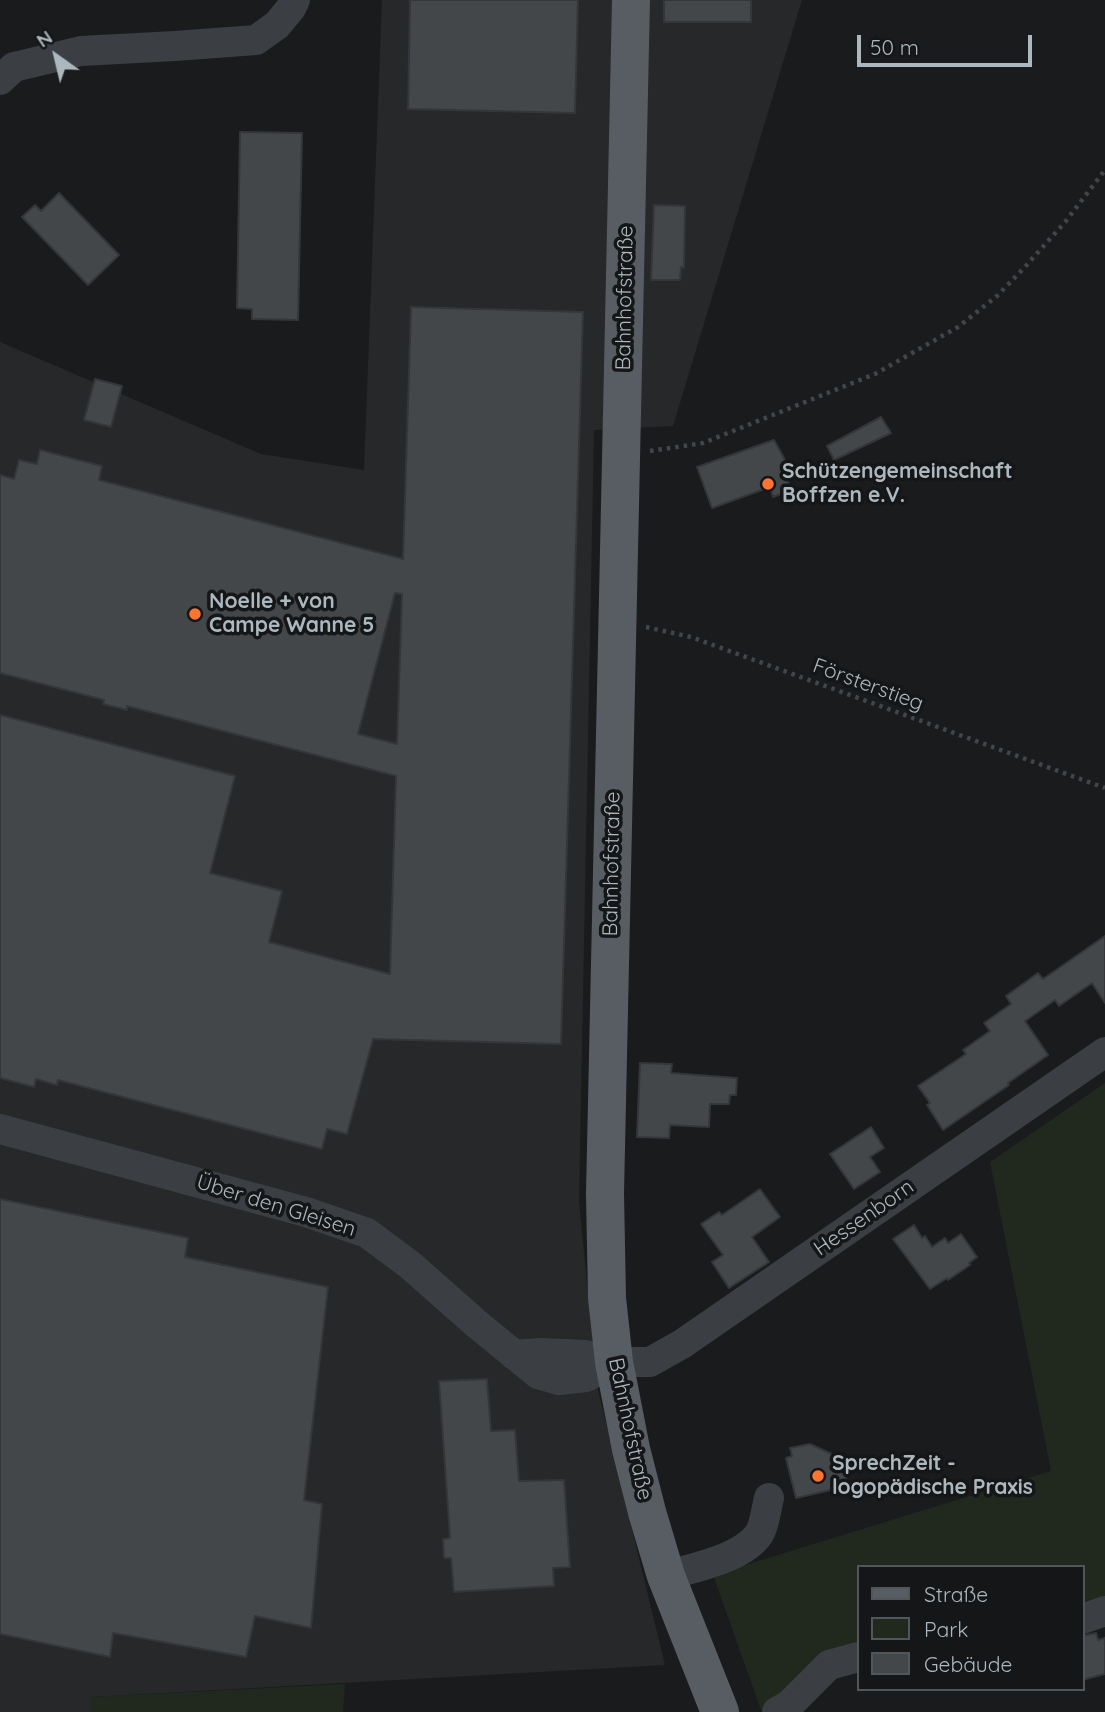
<!DOCTYPE html>
<html>
<head>
<meta charset="utf-8">
<style>
  body { margin:0 }
  #map { position:relative; width:1105px; height:1712px; overflow:hidden; background:#1a1b1d; font-family:Quicksand,sans-serif }
  canvas { display:block }
  .legend { position:absolute; left:857px; top:1565px; width:228px; height:126px; box-sizing:border-box; background:#151618; border:2px solid #51565a; margin:0; padding:9px 12px; list-style:none; font-size:21px; color:#acb7be }
  .legend li { display:flex; align-items:center; gap:14px; height:35px }
  .legend b { width:35px; border:2px solid #51565a }
  .north { position:absolute; left:21px; top:21px; width:70px; height:70px; -webkit-text-stroke:5px #151618; paint-order:stroke; rotate:326deg; font-size:19px; font-weight:700; line-height:28px; text-align:center; color:#acb7be }
  .north::after { content:''; display:block; margin:auto; width:24px; height:32px; background:#acb7be; clip-path:polygon(50% 0,100% 100%,50% 72%,0 100%) }
  .scale { position:absolute; left:857px; top:35px; width:175px; height:32px; box-sizing:border-box; border:4px solid #acb7be; border-top:0; padding-left:9px; font-size:21px; line-height:24px; white-space:nowrap; color:#acb7be; -webkit-text-stroke:5px #151618; paint-order:stroke }
</style>
</head>
<body>
<div id="map">
<canvas width="1105" height="1712"></canvas>
<ul class="legend">
<li><b style="height:9px;background:#575d62"></b>Straße</li>
<li><b style="height:19px;background:#21291f"></b>Park</li>
<li><b style="height:19px;background:#44474a"></b>Gebäude</li>
</ul>
<div class="north">N</div>
<div class="scale">50 m</div>
</div>
<script>
const g = document.querySelector('canvas').getContext('2d');
g.lineJoin = 'round';
function paint(path, color) {
  g.fillStyle = color;
  g.fill(path, 'evenodd');
}
function trace(path, color, width, dash) {
  g.strokeStyle = color;
  g.lineWidth = width;
  g.lineCap = dash ? 'butt' : 'round';
  g.setLineDash(dash || []);
  g.stroke(path);
}
function write(font, color, halo, rows, align = 'center') {
  g.font = font + ' Quicksand,sans-serif';
  g.lineWidth = 7;
  g.setLineDash([]);
  g.textBaseline = 'middle';
  g.strokeStyle = halo;
  g.fillStyle = color;
  for (const [text, x, y, turn = 0] of rows) {
    g.save();
    g.translate(x, y);
    g.rotate((+turn || 0) * Math.PI / 180);
    g.textAlign = isNaN(turn) ? turn : align;
    if (halo) g.strokeText(text, 0, 0);
    g.fillText(text, 0, 0);
    g.restore();
  }
}
paint(new Path2D(`
  M382,0h420l-129,426 -79,4 -15,771 18,185 68,279 -573,32v15h-92v-1370l261,112 103,16z`), '#26282a');
paint(new Path2D(`
  M1105,1083v513l-23,6v-35h-224v82l-37,12 -60,49 -48,-135 338,-104 -61,-309z
  M345,1684l-2,28h-251l-1,-15z`), '#21291f');
const building = new Path2D(`
  M410,0h168l-3,113 -167,-4z
  M664,0h87v22h-87z
  M240,132l62,1 -4,187 -46,-1v-10l-15,-1z
  M59,193l60,62 -31,30 -66,-68 13,-12 6,6z
  M654,205l31,1 -1,62 -3,-1 -1,13h-29z
  M411,307l172,5 -22,732 -188,-5 -26,95 -20,-5 -5,20 -264,-69 -1,5 -21,-6 -2,8 -34,-9v-363l235,61 -25,97 72,18 -13,51 121,32 6,-198 -269,-70v4l-24,-6 1,-4 -104,-27v-198l14,4 5,-19 18,4 3,-14 62,16 -3,14 304,79zM395,593l7,1 -5,150 -39,-10z
  M95,379l27,7 -11,41 -27,-7z
  M881,417l10,16 -57,27 -7,-14z
  M774,440l21,38 -7,3 3,9 -18,7 -3,-10 -58,21 -15,-41z
  M1105,936v67l-13,-20 -33,23 -4,-6 -30,21 23,34 -40,28 1,2 -66,45 -16,-25 3,-2 -12,-17 48,-32 -3,-4 27,-19 -6,-8 27,-19 -5,-8 32,-23 5,6z
  M640,1063l32,1 -1,9 66,5 -1,17h-6l-1,9h-19l-1,23 -39,-2 -1,13 -32,-1z
  M871,1127l13,21 -14,9 10,15 -26,17 -24,-35z
  M760,1189l20,28 -28,20 17,25 -40,26 -17,-26 11,-7 -22,-31 18,-12 3,3z
  M0,1199l188,39 -3,19 143,30 -24,213 18,4 -11,124 -56,-12 -9,41 -133,-24 -3,24 -110,-23z
  M914,1225l8,13 3,-2 7,11 13,-9 3,5 13,-9 16,23 -8,6 1,2 -22,15 -1,-2 -17,11 -37,-50z
  M487,1379l4,52 24,-1 4,51 45,-1 6,87 -17,1 1,18 -100,6 -3,-34h-7l-1,-19 7,-1 -11,-157z
  M810,1444l26,12 3,14 5,-1 4,17 -52,12 -10,-40 6,-2 -2,-8z
  M1096,1633l2,7 7,-2v36l-23,6v-44z`);
paint(building, '#44474a');
trace(building, '#343639', 2);
trace(new Path2D(`
  M650,451l53,-8 172,-69 83,-47 39,-31 27,-28 42,-47 39,-51
  M646,627l45,10 414,151`), '#41464a', 4.5, [3.5, 5]);
trace(new Path2D(`
  M0,80l14,-13 67,-16 94,-5 81,-6 21,-15 14,-17 4,-8
  M0,1129l306,83 61,21 43,32 68,60 60,49 21,6 27,-3 28,-15
  M514,1355l27,-2 44,2 29,7h36l32,-18 423,-292
  M666,1576c28,-9 76,-17 93,-42 6,-9 7,-25 10,-36
  M1082,1619l23,-8
  M777,1712l12,-7 40,-40 29,-8`), '#3b3f43', 30);
trace(new Path2D(`
  M631,0l-26,1193 2,105 7,64 17,87 16,63 19,64 54,136`), '#575d62', 38);
for (const [x, y, r, color] of [
  [768,484,7,"#ff7430"],
  [195,614,7,"#ff7430"],
  [818,1476,7,"#ff7430"]
]) {
  const dot = new Path2D();
  dot.arc(x, y, r, 0, 2 * Math.PI);
  g.fillStyle = color;
  g.fill(dot);
  trace(dot, '#151618', 2.5);
}
write('21px', '#acb7be', '#151618', [
  ["Bahnhofstraße",625,298,-89],
  ["Försterstieg",868,685,20],
  ["Bahnhofstraße",612,864,-89],
  ["Über den Gleisen",276,1206,17],
  ["Hessenborn",864,1218,-35],
  ["Bahnhofstraße",630,1429,78]
]);
write('bold 21px', '#acb7be', '#151618', [
  ["Schützengemeinschaft",782,472],
  ["Boffzen e.V.",782,496],
  ["Noelle + von",209,602],
  ["Campe Wanne 5",209,626],
  ["SprechZeit -",832,1464],
  ["logopädische Praxis",832,1488]
], 'left');
</script>
</body>
</html>
